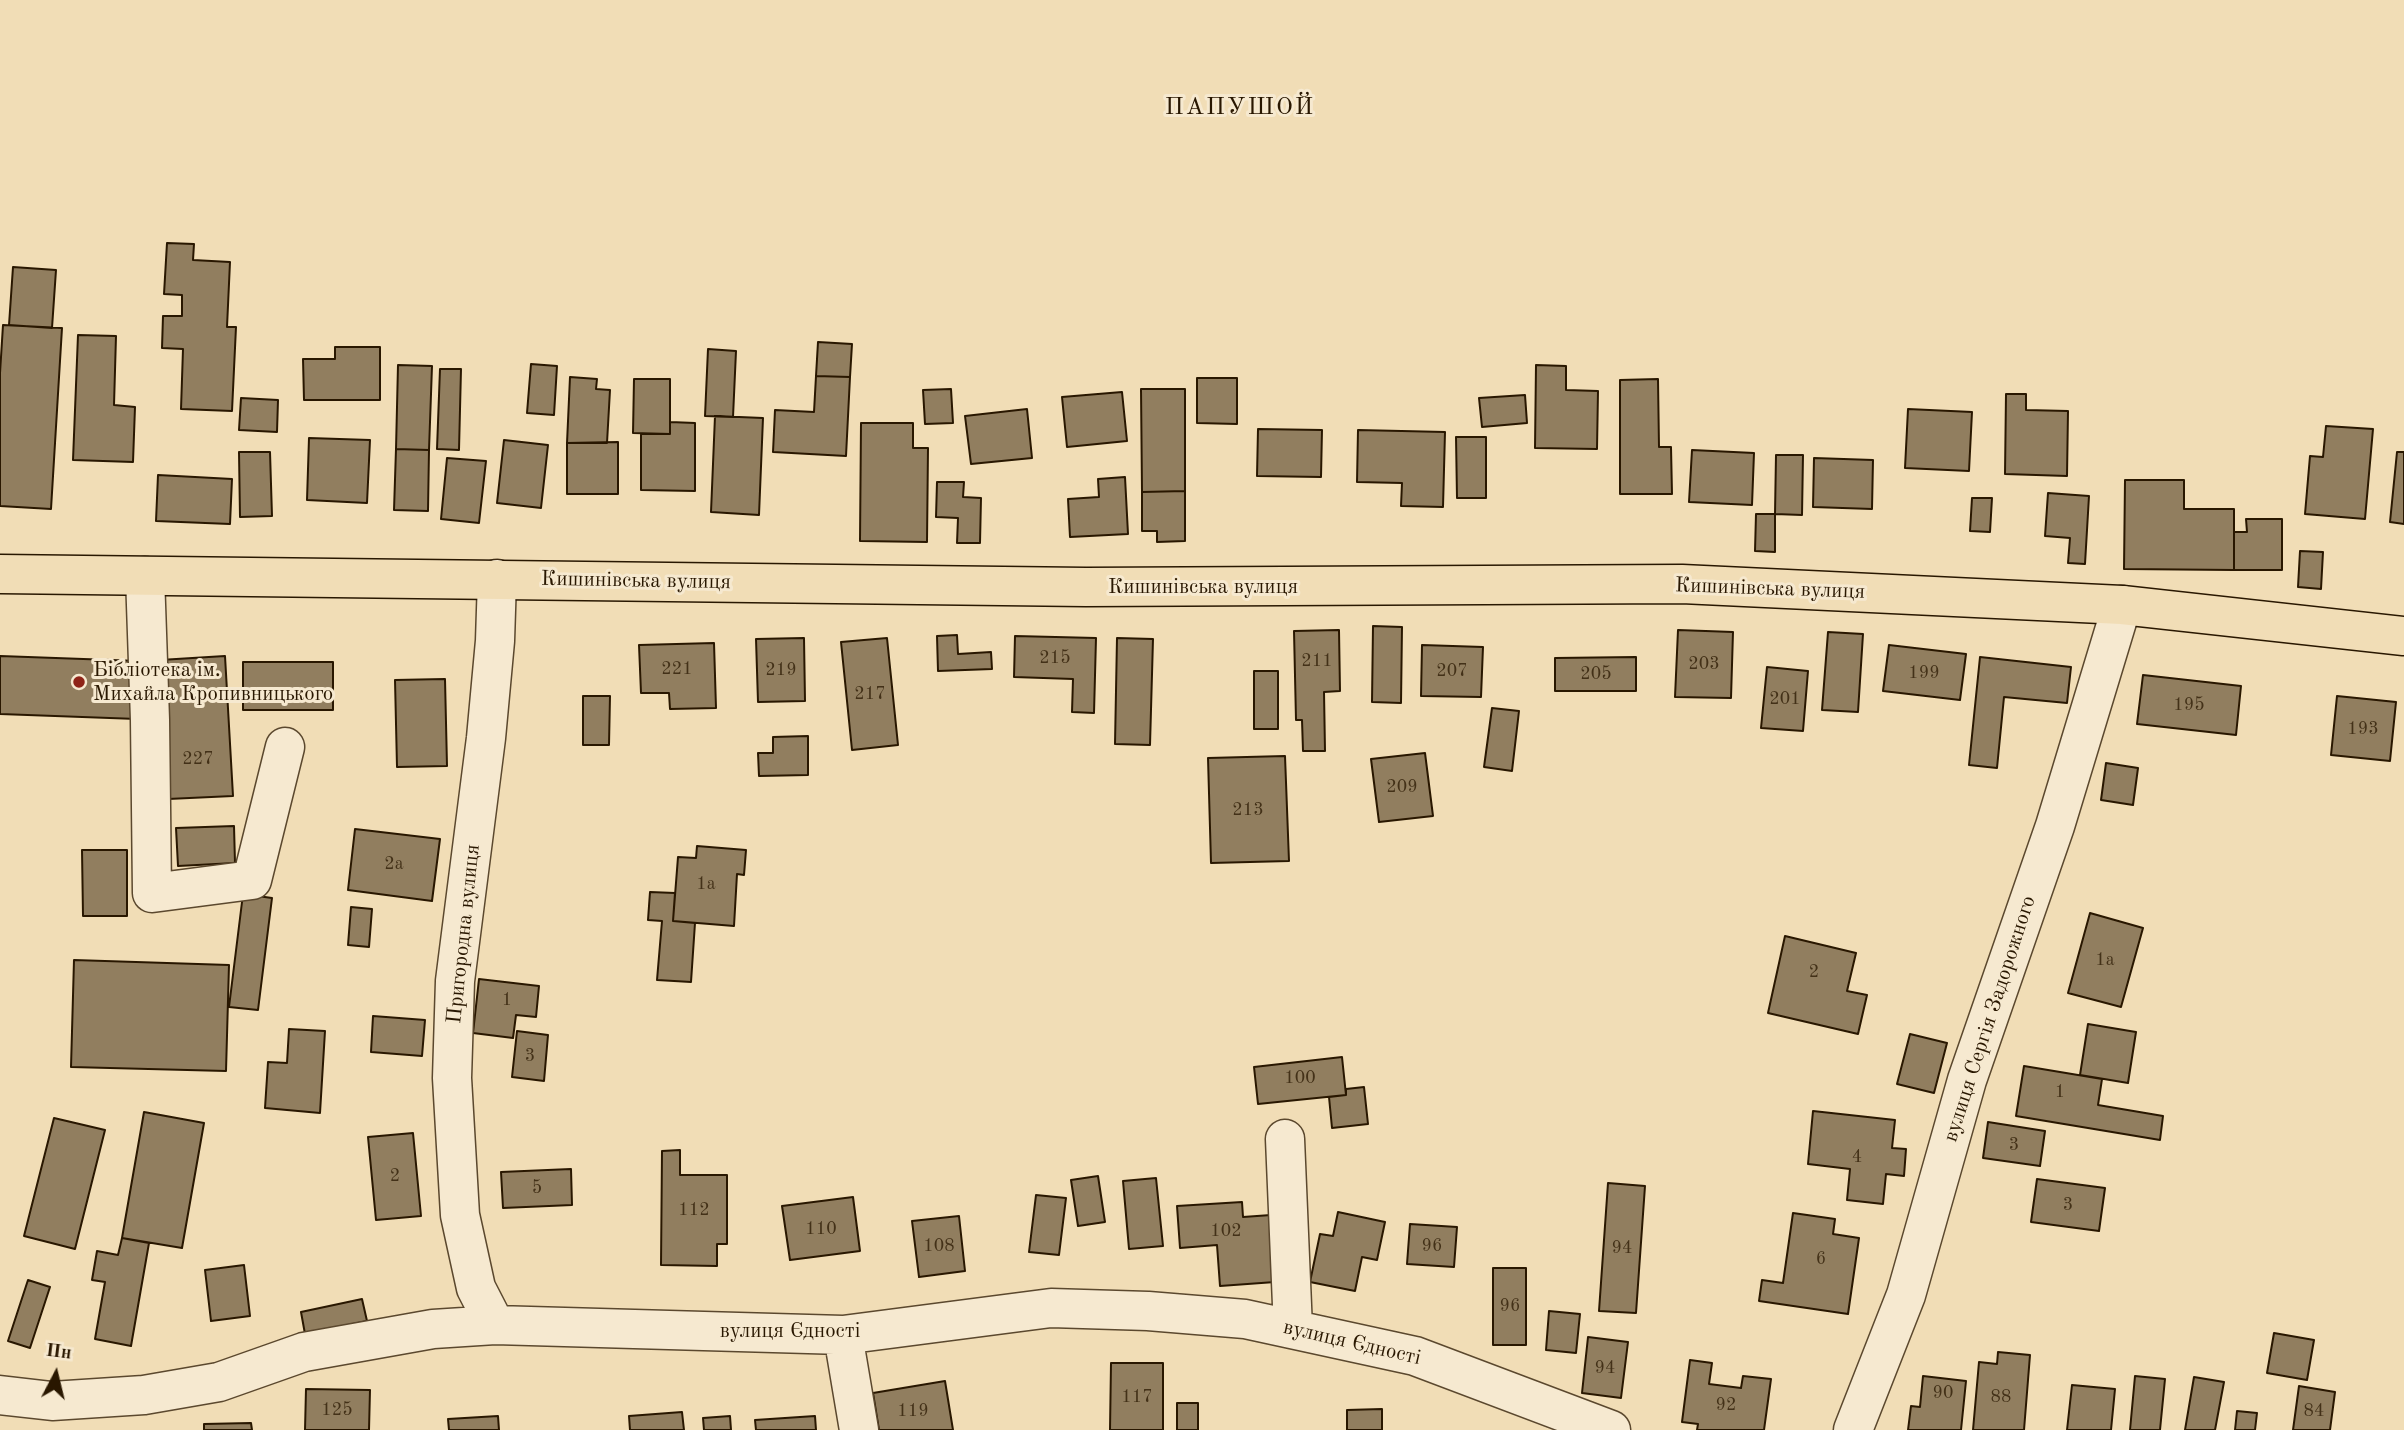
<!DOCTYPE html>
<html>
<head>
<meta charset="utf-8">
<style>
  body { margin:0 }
  #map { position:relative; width:2404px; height:1430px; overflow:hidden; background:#f1ddb6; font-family:"Old Standard TT",serif }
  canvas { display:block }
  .north { position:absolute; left:21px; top:1339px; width:70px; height:70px; -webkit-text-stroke:5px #f6e9d0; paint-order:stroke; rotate:7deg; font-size:19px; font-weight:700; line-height:28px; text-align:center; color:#291700 }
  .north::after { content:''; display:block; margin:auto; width:24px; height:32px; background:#291700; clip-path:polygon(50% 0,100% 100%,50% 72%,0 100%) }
</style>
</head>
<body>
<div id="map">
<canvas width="2404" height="1430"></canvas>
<div class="north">Пн</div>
</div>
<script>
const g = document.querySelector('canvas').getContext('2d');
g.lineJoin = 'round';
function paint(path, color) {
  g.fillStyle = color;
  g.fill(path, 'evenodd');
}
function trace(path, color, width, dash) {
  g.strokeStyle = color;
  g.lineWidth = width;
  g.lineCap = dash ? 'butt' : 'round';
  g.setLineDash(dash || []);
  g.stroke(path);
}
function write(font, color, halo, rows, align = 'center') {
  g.font = font + ' "Old Standard TT",serif';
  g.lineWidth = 6;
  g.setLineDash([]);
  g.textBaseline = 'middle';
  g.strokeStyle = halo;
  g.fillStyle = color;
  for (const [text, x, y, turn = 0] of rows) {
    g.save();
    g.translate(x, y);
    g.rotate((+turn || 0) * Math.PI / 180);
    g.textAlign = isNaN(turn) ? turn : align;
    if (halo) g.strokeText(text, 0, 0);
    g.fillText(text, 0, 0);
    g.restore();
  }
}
const building = new Path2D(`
  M167,243l27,1 -1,16 37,2 -3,65h9l-4,84 -51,-2 2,-60 -21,-1 1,-32h19v-21l-18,-1z
  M13,267l43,3 -4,58 -43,-3z
  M3,325l59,3 -11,181 -51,-3v-133z
  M78,335l38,1 -2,69 21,2 -2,55 -60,-2z
  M818,342l34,2 -2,33 -34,-1z
  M335,347h45v53h-76l-1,-41h32z
  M708,349l28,2 -3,66 -28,-1z
  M531,364l26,2 -3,49 -27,-2z
  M398,365l34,1 -3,84 -33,-1z
  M1536,365l30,1v24l32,1 -1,58 -62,-1z
  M440,369h21l-2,81 -22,-1z
  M816,376l34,1 -4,79 -73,-4 2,-42 39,2z
  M570,377l27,2 -1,10 14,1 -3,53h-40z
  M1197,378h40v46l-40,-1z
  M634,379h36v55l-37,-1z
  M1658,379l1,68h12l1,47h-52v-114z
  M951,389l2,34 -28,1 -2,-34z
  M1141,389h44v102l-43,1z
  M1122,392l5,49 -60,6 -5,-50z
  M2006,394h20v16l42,1 -1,65 -62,-2z
  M1525,395l2,28 -45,4 -3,-29z
  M241,398l37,2 -1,32 -38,-2z
  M1027,409l5,49 -61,6 -6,-48z
  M1908,409l64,3 -3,59 -64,-3z
  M715,416l48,2 -4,97 -48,-3z
  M670,422l25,1v68l-54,-1v-56h29z
  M861,423h52v25h15l-1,94 -67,-1z
  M2326,426l47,3 -8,90 -60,-5 5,-58 13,1z
  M1258,429l64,1 -1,47 -64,-1z
  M1358,430l87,2 -2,75 -42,-1 1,-23 -45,-1z
  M1456,437h30v61h-29z
  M309,438l61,2 -3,63 -60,-3z
  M504,440l44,5 -7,63 -44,-5z
  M618,442v52h-51v-51z
  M396,449l33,1 -1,61 -34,-1z
  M1692,450l62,3 -2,52 -63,-3z
  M239,452h31l2,64 -32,1z
  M2397,452h7v72l-14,-2z
  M1776,455h27l-1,60 -27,-1z
  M447,458l39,3 -7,62 -38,-4z
  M1814,458l59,2 -1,49 -59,-2z
  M158,475l74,4 -2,45 -74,-3z
  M1125,477l3,57 -58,3 -2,-38 31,-2 -1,-18z
  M2125,480h59v29h50v61l-110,-1z
  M937,482h27l-1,15 18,1 -1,45h-23l1,-25 -22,-1z
  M1185,491v50l-28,1v-11h-15v-39z
  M2048,493l41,3 -4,68 -17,-1 2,-25 -25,-2z
  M1972,498h20l-2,34 -20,-1z
  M1756,514h19v38l-20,-1z
  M2246,519h36v51h-48v-38h13z
  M2300,551l23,1 -2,37 -23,-2z
  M1373,626l29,1 -1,76 -29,-1z
  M1339,630l1,61 -16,1 1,59h-22l-1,-31h-6l-2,-89z
  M1678,630l55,2 -2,66 -56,-1z
  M1828,632l35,2 -5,78 -36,-2z
  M957,635l1,19 33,-2 1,17 -54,2 -1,-35z
  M1015,636l81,2 -2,75 -22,-1 1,-33 -59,-2z
  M804,638l1,63 -47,1 -2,-63z
  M887,638l11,107 -46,5 -11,-108z
  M1117,638l36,1 -3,106 -35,-1z
  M714,643l2,65 -46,1 -1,-16h-28l-2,-48z
  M1422,645l61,2 -2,50 -60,-1z
  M1889,645l77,9 -6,46 -77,-9z
  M0,656l139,5 -2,58 -137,-5z
  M225,656l8,140 -65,3 -8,-139z
  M1636,657v34h-81v-33z
  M1980,657l91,10 -4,36 -63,-6 -7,71 -28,-3z
  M243,662h90v48h-90z
  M1767,667l41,4 -5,60 -42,-3z
  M1254,671h24v58h-24z
  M2143,675l98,11 -5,49 -99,-11z
  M445,679l2,87 -50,1 -2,-87z
  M583,696h27l-1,49h-26z
  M2337,696l59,6 -6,59 -59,-6z
  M1492,708l27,3 -7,60 -28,-4z
  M808,736v39l-49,1 -1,-23h15v-16z
  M1425,753l8,63 -54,6 -8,-63z
  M1285,756l4,105 -78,2 -3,-105z
  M2106,763l32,5 -5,37 -32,-5z
  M234,826l1,37 -57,3 -2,-38z
  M355,829l85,10 -8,62 -84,-11z
  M697,846l49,4 -2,25 -7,-1 -3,52 -61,-5 5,-64 18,1z
  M82,850h45v66h-44z
  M650,892l25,1 -2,28 22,2 -4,59 -34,-2 5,-59 -14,-1z
  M243,894l29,4 -14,112 -29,-3z
  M351,907l21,2 -3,38 -21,-2z
  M2090,913l53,15 -22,79 -53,-14z
  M1785,936l71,17 -9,38 20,4 -9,39 -90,-21z
  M74,960l155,5 -3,106 -155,-4z
  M479,979l60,7 -3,31 -20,-2 -3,23 -40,-5z
  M373,1016l52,4 -3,36 -51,-4z
  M2088,1024l48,8 -8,51 -48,-8z
  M289,1029l36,2 -5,82 -55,-5 3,-46 19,1z
  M517,1031l31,4 -4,46 -32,-4z
  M1910,1034l37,9 -13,50 -37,-9z
  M1342,1057l4,38 -88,9 -4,-37z
  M2024,1066l78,13 -4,26 65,11 -3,24 -144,-24z
  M1364,1087l4,37 -36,4 -3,-31 17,-2v-6z
  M1813,1111l82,9 -3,28 14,1 -2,27 -18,-2 -3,30 -36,-4 3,-31 -42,-5z
  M144,1112l60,11 -22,125 -60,-10z
  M54,1118l51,12 -30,119 -51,-13z
  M1988,1122l57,9 -5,35 -57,-8z
  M413,1133l8,83 -45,4 -8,-83z
  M680,1150v25h47v69h-10v22l-56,-1 1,-114z
  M571,1169l1,36 -69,3 -2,-36z
  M1098,1176l7,46 -27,4 -7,-46z
  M1156,1178l7,68 -34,3 -6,-68z
  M2037,1179l68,9 -6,43 -68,-9z
  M1608,1183l37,3 -9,127 -37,-2z
  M1036,1195l30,3 -7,57 -30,-3z
  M853,1197l7,54 -70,9 -8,-54z
  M1242,1202l1,15 28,-2 4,67 -55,4 -3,-41 -37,3 -3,-42z
  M1338,1212l47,10 -8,38 -15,-3 -7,34 -45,-9 10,-48 13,2z
  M1793,1213l42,6 -2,15 26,4 -11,76 -89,-13 3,-21 21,3z
  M959,1216l6,55 -46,6 -7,-56z
  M1410,1224l47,3 -3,40 -47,-3z
  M122,1238l27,5 -18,103 -36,-7 10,-57 -13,-2 5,-29 21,4z
  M244,1265l6,51 -39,5 -6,-51z
  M1493,1268h33v77h-33z
  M28,1280l22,7 -20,61 -22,-7z
  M362,1299l5,22 -62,13 -4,-22z
  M1549,1311l31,3 -4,39 -30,-3z
  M2274,1333l40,7 -7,40 -40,-7z
  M1588,1337l40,5 -7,56 -39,-5z
  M1998,1352l32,3 -6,75h-51l6,-68 18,2z
  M1690,1360l22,3 -3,21 32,4 2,-12 28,3 -7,51h-67l1,-6 -16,-2z
  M1111,1363h52v67h-53z
  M1923,1376l43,5 -5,49h-53l3,-24 9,1z
  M2135,1376l30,3 -5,51h-30z
  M2194,1377l30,5 -9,48h-30z
  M945,1381l8,49h-74l-6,-37z
  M2072,1385l43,4 -4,41h-44z
  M2299,1386l36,6 -5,38h-37z
  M306,1389l64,1 -1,40h-64z
  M1177,1403h21v27h-21z
  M1382,1409v21h-35v-20z
  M2237,1411l20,2 -2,17h-20z
  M682,1412l2,18h-54l-1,-14z
  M498,1416l1,14h-50l-1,-11z
  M730,1416l1,14h-27l-1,-12z
  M815,1416l1,14h-60l-1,-10z
  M251,1423l1,7h-48v-6z`);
paint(building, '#917e5f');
trace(building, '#291700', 2);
const minor = new Path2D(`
  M145,576l5,144 2,173 100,-13 33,-133
  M1285,1139l8,190
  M495,1325l-19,-37 -16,-73 -8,-137 3,-97 31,-243 9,-97 2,-62
  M843,1335l16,95
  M0,1395l52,6 92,-6 75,-13 85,-30 129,-23 62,-4 348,10 208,-27 97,3 97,8 170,37 196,74
  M1853,1430l53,-135 61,-215 88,-254 67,-221`);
const major = new Path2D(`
  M0,574l1086,13 596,-3 440,21 282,31`);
trace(minor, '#5b482e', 41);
trace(major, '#291700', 41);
trace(minor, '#f6e9d0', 38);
trace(major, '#f1ddb6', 38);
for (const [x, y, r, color] of [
  [79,682,7,"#8f2418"]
]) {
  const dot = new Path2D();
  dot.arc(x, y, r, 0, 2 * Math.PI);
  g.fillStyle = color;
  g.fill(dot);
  trace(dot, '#f6e9d0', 2.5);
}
write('18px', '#433118', null, [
  ["215",1055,658],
  ["211",1317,661],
  ["203",1704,664],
  ["221",677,669],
  ["219",781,670],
  ["207",1452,671],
  ["199",1924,673],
  ["205",1596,674],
  ["217",870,694],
  ["201",1785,699],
  ["195",2189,705],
  ["193",2363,729],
  ["227",198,759],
  ["209",1402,787],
  ["213",1248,810],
  ["2а",394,864],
  ["1а",706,884],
  ["1а",2105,960],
  ["2",1814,972],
  ["1",507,1000],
  ["3",530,1056],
  ["100",1300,1078],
  ["1",2060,1092],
  ["3",2014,1145],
  ["4",1857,1157],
  ["2",395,1176],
  ["5",537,1188],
  ["3",2068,1205],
  ["112",694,1210],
  ["110",821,1229],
  ["102",1226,1231],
  ["108",939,1246],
  ["96",1432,1246],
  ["94",1622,1248],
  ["6",1821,1259],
  ["96",1510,1306],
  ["94",1605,1368],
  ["90",1943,1393],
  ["117",1137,1397],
  ["88",2001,1397],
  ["92",1726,1405],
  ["125",337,1410],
  ["119",913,1411],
  ["84",2314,1411]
]);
write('21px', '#291700', '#f6e9d0', [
  ["Кишинівська вулиця",636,581,1],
  ["Кишинівська вулиця",1203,587],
  ["Кишинівська вулиця",1770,589,2],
  ["Пригородна вулиця",464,934,-84],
  ["вулиця Сергія Задорожного",1990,1019,-72],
  ["вулиця Єдності",790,1331],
  ["вулиця Єдності",1352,1343,13]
]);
write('21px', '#291700', '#f6e9d0', [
  ["Бібліотека ім.",93,670],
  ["Михайла Кропивницького",93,694]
], 'left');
g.letterSpacing = '2px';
write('24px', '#291700', '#f6e9d0', [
  ["ПАПУШОЙ",1240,108]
]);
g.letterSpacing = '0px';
</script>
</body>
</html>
